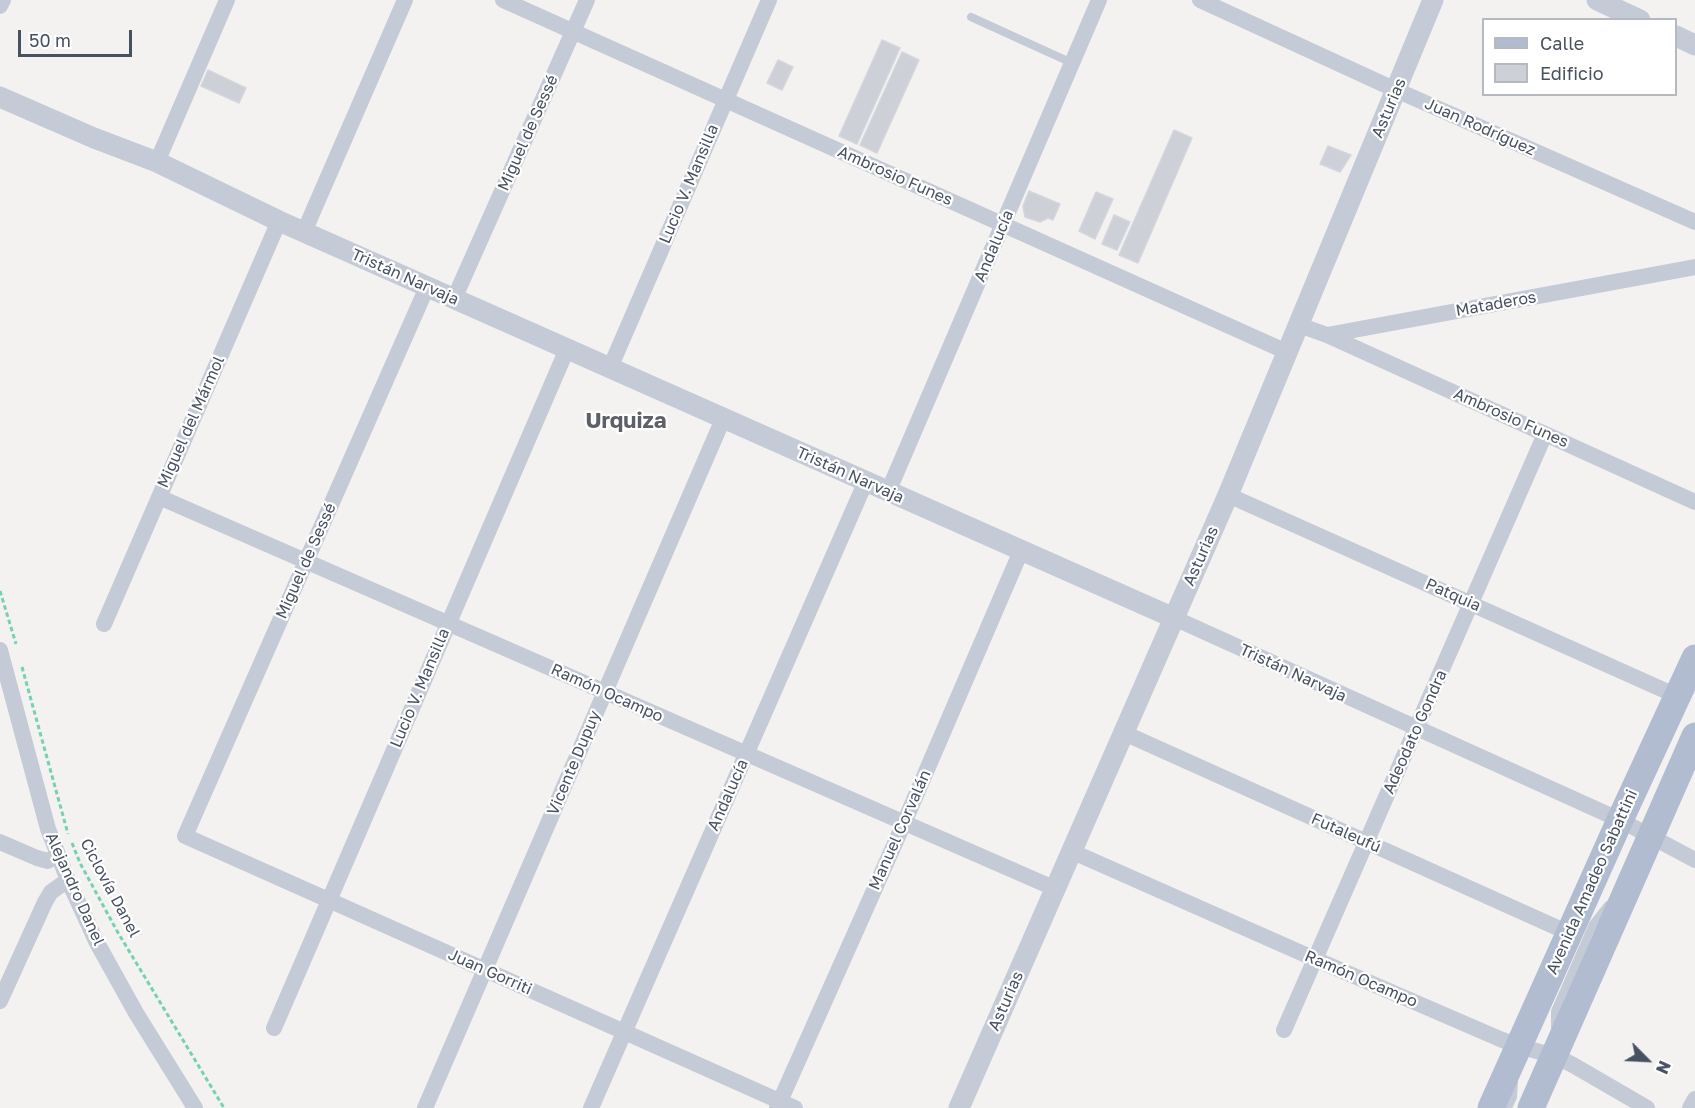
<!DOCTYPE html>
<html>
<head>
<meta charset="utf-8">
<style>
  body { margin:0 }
  #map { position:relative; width:1695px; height:1108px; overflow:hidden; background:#f4f2f1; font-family:"Golos Text",sans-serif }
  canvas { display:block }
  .legend { position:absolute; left:1482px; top:18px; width:195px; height:78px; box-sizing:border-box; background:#fff; border:2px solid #b6b9bf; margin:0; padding:8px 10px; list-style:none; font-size:18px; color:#485160 }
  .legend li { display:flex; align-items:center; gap:12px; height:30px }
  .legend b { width:30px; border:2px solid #b6b9bf }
  .north { position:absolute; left:1617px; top:1030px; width:60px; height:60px; -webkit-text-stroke:4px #fff; paint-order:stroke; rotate:114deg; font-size:16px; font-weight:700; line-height:24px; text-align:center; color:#485160 }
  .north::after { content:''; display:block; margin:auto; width:21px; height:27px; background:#485160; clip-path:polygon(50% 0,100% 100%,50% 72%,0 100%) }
  .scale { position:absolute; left:18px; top:30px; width:114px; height:27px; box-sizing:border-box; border:3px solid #485160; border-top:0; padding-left:8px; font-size:18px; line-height:21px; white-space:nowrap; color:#485160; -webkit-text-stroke:4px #fff; paint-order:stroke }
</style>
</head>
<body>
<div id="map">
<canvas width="1695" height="1108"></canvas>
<ul class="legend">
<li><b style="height:8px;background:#b1bcd0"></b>Calle</li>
<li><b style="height:16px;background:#cdd0d7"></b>Edificio</li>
</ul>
<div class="north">N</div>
<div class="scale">50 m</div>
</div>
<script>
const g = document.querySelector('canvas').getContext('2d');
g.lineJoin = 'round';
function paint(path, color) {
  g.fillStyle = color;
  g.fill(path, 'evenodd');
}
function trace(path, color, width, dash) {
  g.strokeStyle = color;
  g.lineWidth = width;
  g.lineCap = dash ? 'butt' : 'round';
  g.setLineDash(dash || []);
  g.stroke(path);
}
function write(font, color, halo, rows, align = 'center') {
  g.font = font + ' "Golos Text",sans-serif';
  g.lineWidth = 4.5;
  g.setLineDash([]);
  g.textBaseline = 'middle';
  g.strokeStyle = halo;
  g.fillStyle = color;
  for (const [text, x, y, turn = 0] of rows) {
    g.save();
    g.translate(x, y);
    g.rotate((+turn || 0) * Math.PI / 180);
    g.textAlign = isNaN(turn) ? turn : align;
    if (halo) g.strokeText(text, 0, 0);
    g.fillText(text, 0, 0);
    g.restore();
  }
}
const building = new Path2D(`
  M882,40l18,8 -43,96 -18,-8z
  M902,52l17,8 -42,93 -17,-8z
  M778,60l15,7 -11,23 -15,-7z
  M208,70l38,18 -7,15 -38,-17z
  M1174,130l18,8 -54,125 -19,-8z
  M1328,146l23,9 -11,17 -20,-8z
  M1029,191l31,13 -7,16 -5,-2 -8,4 -15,-5 -2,-11z
  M1096,192l17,7 -18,40 -16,-8z
  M1114,215l16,7 -13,28 -15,-6z`);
paint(building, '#cdd0d7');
trace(building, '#d5d6dd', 1.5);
trace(new Path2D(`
  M0,591l16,53
  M22,667l46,167
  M72,843l8,20 37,68 107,177`), '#76d1b2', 3, [4.5, 3]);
trace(new Path2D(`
  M971,17l101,46
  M1555,1032v-21l38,-87 15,-19
  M1508,1108l5,-11 1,-15`), '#c5cbd6', 8);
trace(new Path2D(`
  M503,0l784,352
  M1200,0l196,90 299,132
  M0,6l3,-6
  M157,162l70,-162
  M304,232l101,-232
  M427,287l-242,549 610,272
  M454,299l133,-299
  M1299,325l28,10 368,167
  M1327,335l368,-68
  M610,368l159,-368
  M888,492l211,-492
  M1228,495l449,201
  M159,497l897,392
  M1174,618l446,202 75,40
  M104,624l175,-403
  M0,650l48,179 20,51 28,61 40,72 59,95
  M1124,733l445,200
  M0,842l37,16 11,3 10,-6
  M1073,852l242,107 185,80 18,7 37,10 18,9 74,43
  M0,1001l45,-99 6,-10 17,-12
  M274,1028l293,-679
  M1284,1030l261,-596
  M425,1108l298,-689
  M591,1108l275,-627
  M777,1108l127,-285 117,-272
  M1690,1108l5,-9`), '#c5cbd6', 16);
trace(new Path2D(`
  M1597,0l43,20
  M1676,36l19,9
  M0,97l94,41 63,24 122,59 895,397
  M959,1108l269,-613 205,-495`), '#c5cbd6', 21);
trace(new Path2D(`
  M1491,1108l129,-288 75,-162
  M1531,1108l164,-372`), '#b1bcd0', 27);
write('16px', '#485160', '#fff', [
  ["Asturias",1389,108,-67],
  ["Juan Rodríguez",1480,127,24],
  ["Miguel de Sessé",528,133,-66],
  ["Ambrosio Funes",895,176,24],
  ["Lucio V. Mansilla",689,184,-67],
  ["Andalucía",994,246,-67],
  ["Tristán Narvaja",405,277,24],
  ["Mataderos",1496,304,-10],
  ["Ambrosio Funes",1511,418,24],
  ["Miguel del Mármol",191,422,-66],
  ["Tristán Narvaja",850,475,24],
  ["Asturias",1201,556,-66],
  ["Miguel de Sessé",306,561,-66],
  ["Patquia",1453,595,24],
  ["Tristán Narvaja",1293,673,25],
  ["Lucio V. Mansilla",420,688,-67],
  ["Ramón Ocampo",607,693,24],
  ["Adeodato Gondra",1415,732,-66],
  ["Vicente Dupuy",574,763,-67],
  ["Andalucía",728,795,-66],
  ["Manuel Corvalán",900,830,-66],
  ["Futaleufú",1346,833,24],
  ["Avenida Amadeo Sabattini",1592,882,-66],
  ["Ciclovía Danel",110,888,62],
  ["Alejandro Danel",75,889,66],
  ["Juan Gorriti",490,972,24],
  ["Ramón Ocampo",1361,979,23],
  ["Asturias",1006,1001,-66]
]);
write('bold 22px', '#5d6067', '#fff', [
  ["Urquiza",626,421]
]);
</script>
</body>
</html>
